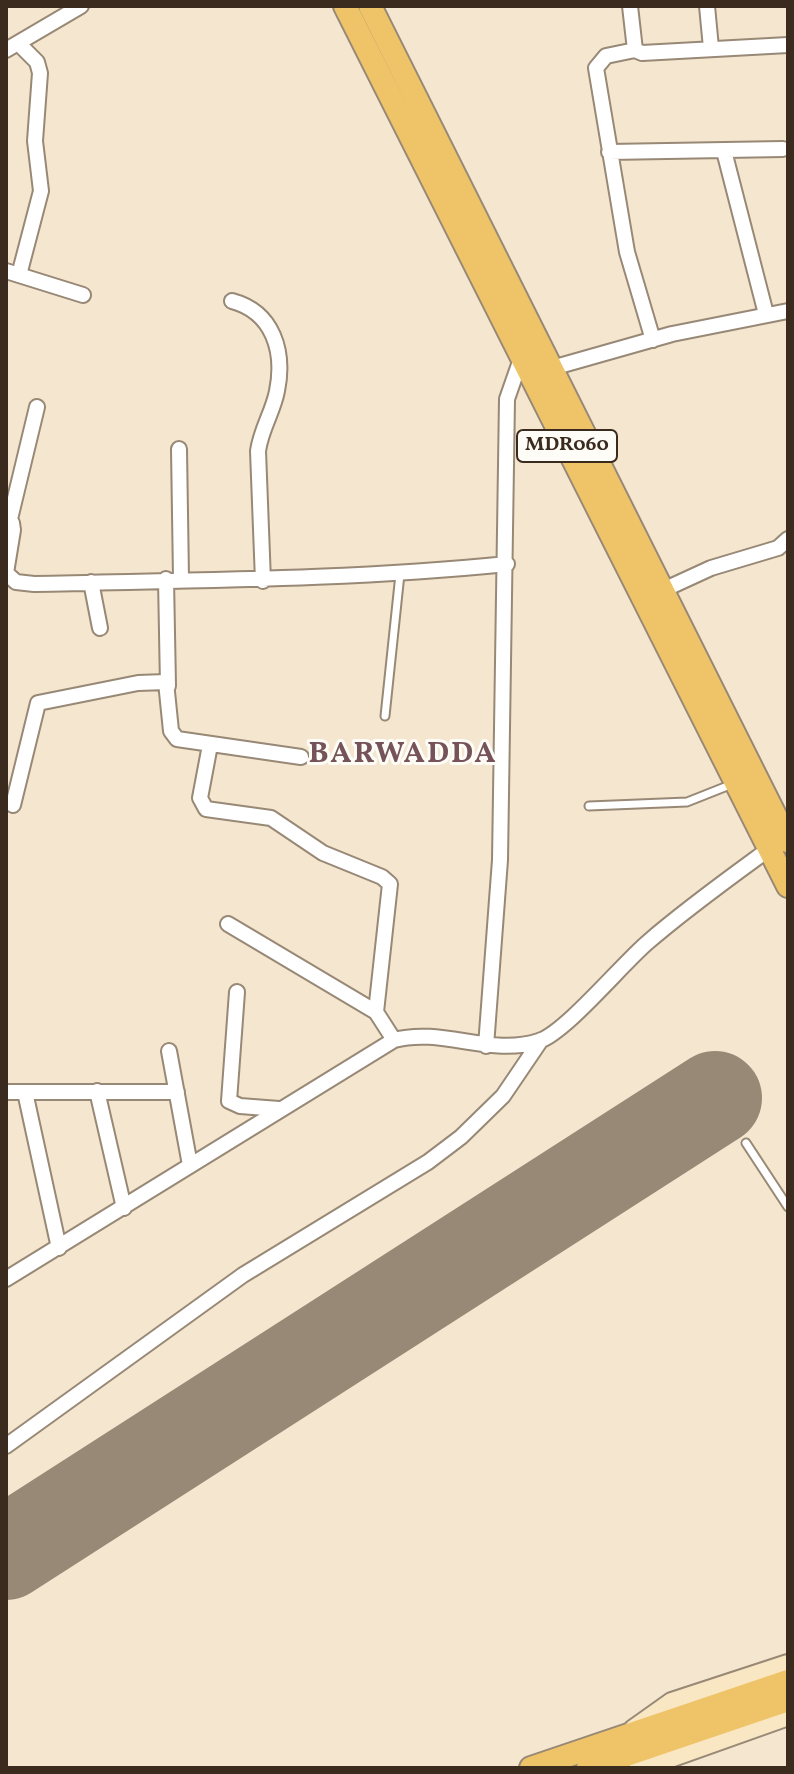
<!DOCTYPE html>
<html>
<head>
<meta charset="utf-8">
<style>
  body { margin:0 }
  #map { position:relative; width:794px; height:1774px; overflow:hidden; background:#f4e6cf; font-family:Vollkorn,serif }
  canvas { display:block }
  .frame { position:absolute; inset:0; border:8px solid #3b2a1e; pointer-events:none }
</style>
</head>
<body>
<div id="map">
<canvas width="794" height="1774"></canvas>
<div class="frame"></div>
</div>
<script>
const g = document.querySelector('canvas').getContext('2d');
g.lineJoin = 'round';
function trace(path, color, width, dash) {
  g.strokeStyle = color;
  g.lineWidth = width;
  g.lineCap = dash ? 'butt' : 'round';
  g.setLineDash(dash || []);
  g.stroke(path);
}
function write(font, color, halo, rows, align = 'center') {
  g.font = font + ' Vollkorn,serif';
  g.lineWidth = 6;
  g.setLineDash([]);
  g.textBaseline = 'middle';
  g.strokeStyle = halo;
  g.fillStyle = color;
  for (const [text, x, y, turn = 0] of rows) {
    g.save();
    g.translate(x, y);
    g.rotate((+turn || 0) * Math.PI / 180);
    g.textAlign = isNaN(turn) ? turn : align;
    if (halo) g.strokeText(text, 0, 0);
    g.fillText(text, 0, 0);
    g.restore();
  }
}
trace(new Path2D(`
  M6,1553l709,-455`), '#988876', 94);
const lane = new Path2D(`
  M385,716l15,-142
  M589,806l98,-4 48,-19
  M746,1143l42,64`);
const street = new Path2D(`
  M630,6l5,44 7,3 146,-8
  M707,6l4,42
  M18,43l19,19 3,11 -5,68 6,50 -22,84
  M6,50l75,-44
  M635,50l-29,6 -10,12 31,184 26,88
  M724,151l42,163
  M609,152l174,-3
  M6,271l77,24
  M232,301c41,11 53,50 45,90 -4,21 -16,38 -19,60l5,130
  M552,368l120,-34 116,-23
  M179,449l2,129
  M6,517l6,6 1,7 -7,43 10,9 18,2c158,-4 315,-4 473,-20
  M10,519l27,-112
  M166,579l2,107
  M91,582l9,46
  M661,591l50,-23 67,-20 10,-9
  M210,745l-10,53 6,11 65,9 52,35 59,24 8,7 -14,128
  M13,805l25,-102 100,-20 28,-1 5,49 6,8 124,18
  M228,924l148,88 18,28
  M237,992l-8,109 11,5 39,3
  M486,1046l14,-186 7,-461 15,-43
  M169,1051l21,114
  M97,1091l27,117
  M6,1092h171
  M25,1092l34,156
  M6,1279l388,-239c49,-13 97,17 145,1 27,-9 83,-77 109,-99 38,-33 80,-63 121,-93
  M6,1446l237,-171 185,-113 33,-25 42,-41 38,-56`);
const secondary = new Path2D(`
  M634,1730l38,-27 116,-38
  M639,1768l149,-53`);
const primary = new Path2D(`
  M345,6l443,880
  M370,6l418,835
  M531,1768l257,-87
  M588,1768l200,-68`);
trace(lane, '#988876', 11);
trace(street, '#988876', 18);
trace(secondary, '#988876', 24);
trace(primary, '#988876', 26);
trace(lane, '#fff', 7);
trace(street, '#fff', 14);
trace(secondary, '#f9e7c3', 20);
trace(primary, '#efc469', 22);
for (const [x, y, w] of [
  [567,446,100]
]) {
  const box = new Path2D();
  box.roundRect(x - w / 2, y - 16, w, 32, 6);
  g.fillStyle = '#fdfcf7';
  g.fill(box);
  trace(box, '#3b2a1e', 2);
}
write('bold 20px', '#3b2a1e', null, [
  ["MDR060",567,446]
]);
g.letterSpacing = '2px';
write('bold 30px', '#755358', '#fdfcf7', [
  ["BARWADDA",403,756]
]);
g.letterSpacing = '0px';
</script>
</body>
</html>
